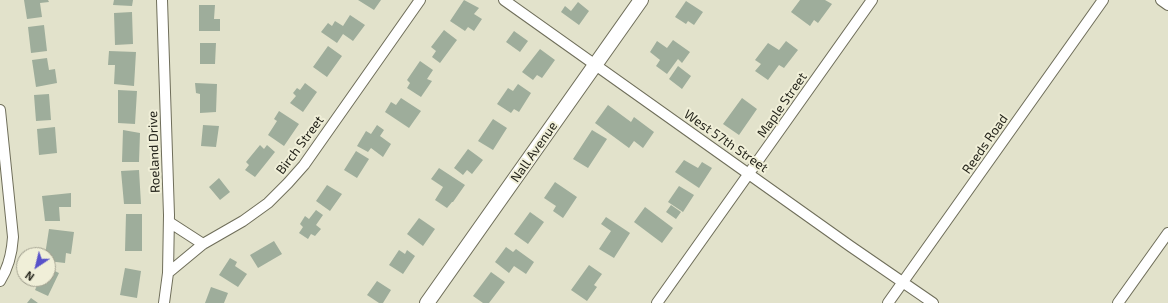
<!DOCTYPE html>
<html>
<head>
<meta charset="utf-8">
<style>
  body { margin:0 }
  #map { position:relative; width:1168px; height:303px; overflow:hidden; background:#e2e2cb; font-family:"Exo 2",sans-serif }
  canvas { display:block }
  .north { position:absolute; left:16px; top:247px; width:40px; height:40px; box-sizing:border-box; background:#f0efd8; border:1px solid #9f9e8d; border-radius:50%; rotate:215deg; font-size:11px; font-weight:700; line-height:16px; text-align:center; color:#25251c }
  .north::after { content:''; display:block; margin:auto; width:14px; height:18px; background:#5852ca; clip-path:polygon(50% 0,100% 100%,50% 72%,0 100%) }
</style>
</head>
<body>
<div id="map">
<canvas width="1168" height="303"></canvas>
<div class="north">N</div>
</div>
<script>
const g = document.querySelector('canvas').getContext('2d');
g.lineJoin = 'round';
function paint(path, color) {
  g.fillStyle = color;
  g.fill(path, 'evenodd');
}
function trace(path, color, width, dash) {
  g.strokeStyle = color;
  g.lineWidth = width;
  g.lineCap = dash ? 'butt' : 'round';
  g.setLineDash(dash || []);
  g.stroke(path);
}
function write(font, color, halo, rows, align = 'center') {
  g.font = font + ' "Exo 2",sans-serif';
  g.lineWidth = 4;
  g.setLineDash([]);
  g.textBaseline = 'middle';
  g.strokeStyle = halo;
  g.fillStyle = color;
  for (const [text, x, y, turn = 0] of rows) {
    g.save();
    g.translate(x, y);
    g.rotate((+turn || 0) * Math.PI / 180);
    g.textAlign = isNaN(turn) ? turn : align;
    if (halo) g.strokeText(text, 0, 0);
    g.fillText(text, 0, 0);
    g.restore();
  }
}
paint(new Path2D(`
  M24,0h24l1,2 -9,1 2,14 -15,2z
  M114,0h19l-1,6 -19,-1z
  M358,0h23l-7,10z
  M464,0l15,8 -5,6 8,5 -8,12 -6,-4 -3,4 -15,-10z
  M800,0h25l7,4 -14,19 -4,-3 -4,6 -19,-14z
  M686,1l17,11 -9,13 -6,-4 -2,3 -11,-7z
  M578,2l11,9 -10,14 -18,-13 4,-6 6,5z
  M199,5h16l-1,14h6v12h-21z
  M132,12l1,32 -18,1 -1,-32z
  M350,15l15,10 -12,16 -10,-7 -6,9 -16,-11 7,-9 4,3 3,-5 8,5z
  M44,25l3,26 -16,2 -3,-26z
  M444,30l13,10 -17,23 -8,-6 4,-6 -5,-4z
  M514,31l14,10 -8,11 -14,-10z
  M673,40l17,12 -8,11 -4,-4 -11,15 -11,-8 4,-6 -10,-8 7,-11 10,7z
  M786,41l12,9 -14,18 -5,-3 -11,15 -13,-9 6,-7 -6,-4 13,-17 11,7z
  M200,43h16l-1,21h-15z
  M328,46l14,10 -15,21 -14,-10z
  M540,49l15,11 -13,18 -5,-3 -4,5 -11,-8z
  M109,51l27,1 -2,34 -20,-2 1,-19h-7z
  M47,58l2,12 6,-1 2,14 -21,4 -4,-27z
  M420,61l13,9 -6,9 5,2 -11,16 -14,-9 3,-5 -3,-3z
  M678,66l13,10 -9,13 -13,-10z
  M195,83l22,1 -1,28 -16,1v-19l-4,-1z
  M305,83l12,9 -14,20 -13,-9 6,-7 -3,-3 4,-5 3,2z
  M518,84l13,9 -12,19 -5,-3 -3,4 -14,-9 11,-16 5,3z
  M118,90l19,1 -2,33 -17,-1z
  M49,94l2,26 -15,1 -2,-26z
  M401,98l20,13 -12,17 -24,-16 6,-10 5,3z
  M742,98l15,11 -18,26 -16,-11z
  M608,105l23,17 3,-5 20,15 -11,16 -9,-7 -5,7 -34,-25z
  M279,111l20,13 -15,22 -16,-11 9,-14 -3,-2z
  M493,119l14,9 -14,22 -15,-9z
  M203,125l16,1 -3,21 -15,-1z
  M377,125l7,5 -4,6 11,8 -8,13 -12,-9 -3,4 -11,-6 9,-15 5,3z
  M55,127l2,26 -18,2 -2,-26z
  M123,130l17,3 -1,29h-17z
  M592,130l15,9 -19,29 -15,-9z
  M260,145l4,4 3,-4 8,7 -20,25 -10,-7 4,-5 -3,-3z
  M468,149l15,11 -11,14 -5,-4 -4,5 -9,-7z
  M356,151l13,8 -12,19 -13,-8z
  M684,160l14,8 4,-6 10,6 -13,20 -24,-16z
  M439,168l26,17 -12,17h-1l-5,6 -12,-8 8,-13 -12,-8z
  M139,170l2,34h-17l-3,-33z
  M219,178l11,14 -10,8 -11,-13z
  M555,182l22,15 -14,21 -10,-7 3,-5 -12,-8z
  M327,185l15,9 -12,17 -14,-10z
  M679,186l15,9 -11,17 -15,-10z
  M71,193v14h-12l1,14h-15l-3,-25z
  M671,205l10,7 -5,7 -10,-7z
  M645,207l28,21 -11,15 -28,-21z
  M316,210l7,5 -7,10 5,4 -6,7 -4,-2 -3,5 -9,-6 4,-6 -3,-3 5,-8 4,3z
  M530,212l14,10 -16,22 -14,-10z
  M126,214h16v37h-17z
  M606,217l24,16 -16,25 -15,-9 12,-18 -10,-7z
  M419,218l16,11 -12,17 -16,-12z
  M49,229l25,3 -3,22 -5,-1 -1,10 -17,-2v-6h-3z
  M274,241l8,13 -24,14 -8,-13z
  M506,247l7,5 3,-3 18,13 -8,12 -12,-8 -5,7 -14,-11z
  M399,250l6,4 2,-4 8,6 -12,18 -14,-9z
  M230,258l7,4 -2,4 12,8 -9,13 -19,-12z
  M589,265l13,9 -8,11 3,2 -10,14 -16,-11z
  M48,268l11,5 -11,23 -13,-6 5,-11h8z
  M125,268l16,3 -4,27 -17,-3z
  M491,272l14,10 -16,21h-6l-10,-7z
  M377,281l14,9 -8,13h-4l-12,-8z
  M211,287l17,6 -4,10h-19z
  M31,298l7,5h-11z`), '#9ead9b');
const street = new Path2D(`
  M162,0l7,215 -1,58 -4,30
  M504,0l346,246 83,57
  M1161,0l7,5
  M0,110l13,127c-1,16 -4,30 -13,44
  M169,222l34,22
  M168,273l35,-29 40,-23 25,-18 20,-20 16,-18 116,-165
  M657,303l215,-303
  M888,303l215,-303
  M1118,303l50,-70`);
const secondary = new Path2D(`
  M427,303l214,-303`);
trace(street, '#6f6e5a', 12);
trace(secondary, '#6f6e5a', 16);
trace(street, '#fff', 10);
trace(secondary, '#fff', 14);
write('13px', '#25251c', '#f0efd8', [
  ["Maple Street",782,105,-55],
  ["West 57th Street",726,141,35],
  ["Reeds Road",985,144,-55],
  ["Birch Street",300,145,-53],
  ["Roeland Drive",154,152,-92],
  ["Nall Avenue",534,152,-55]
]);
</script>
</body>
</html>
